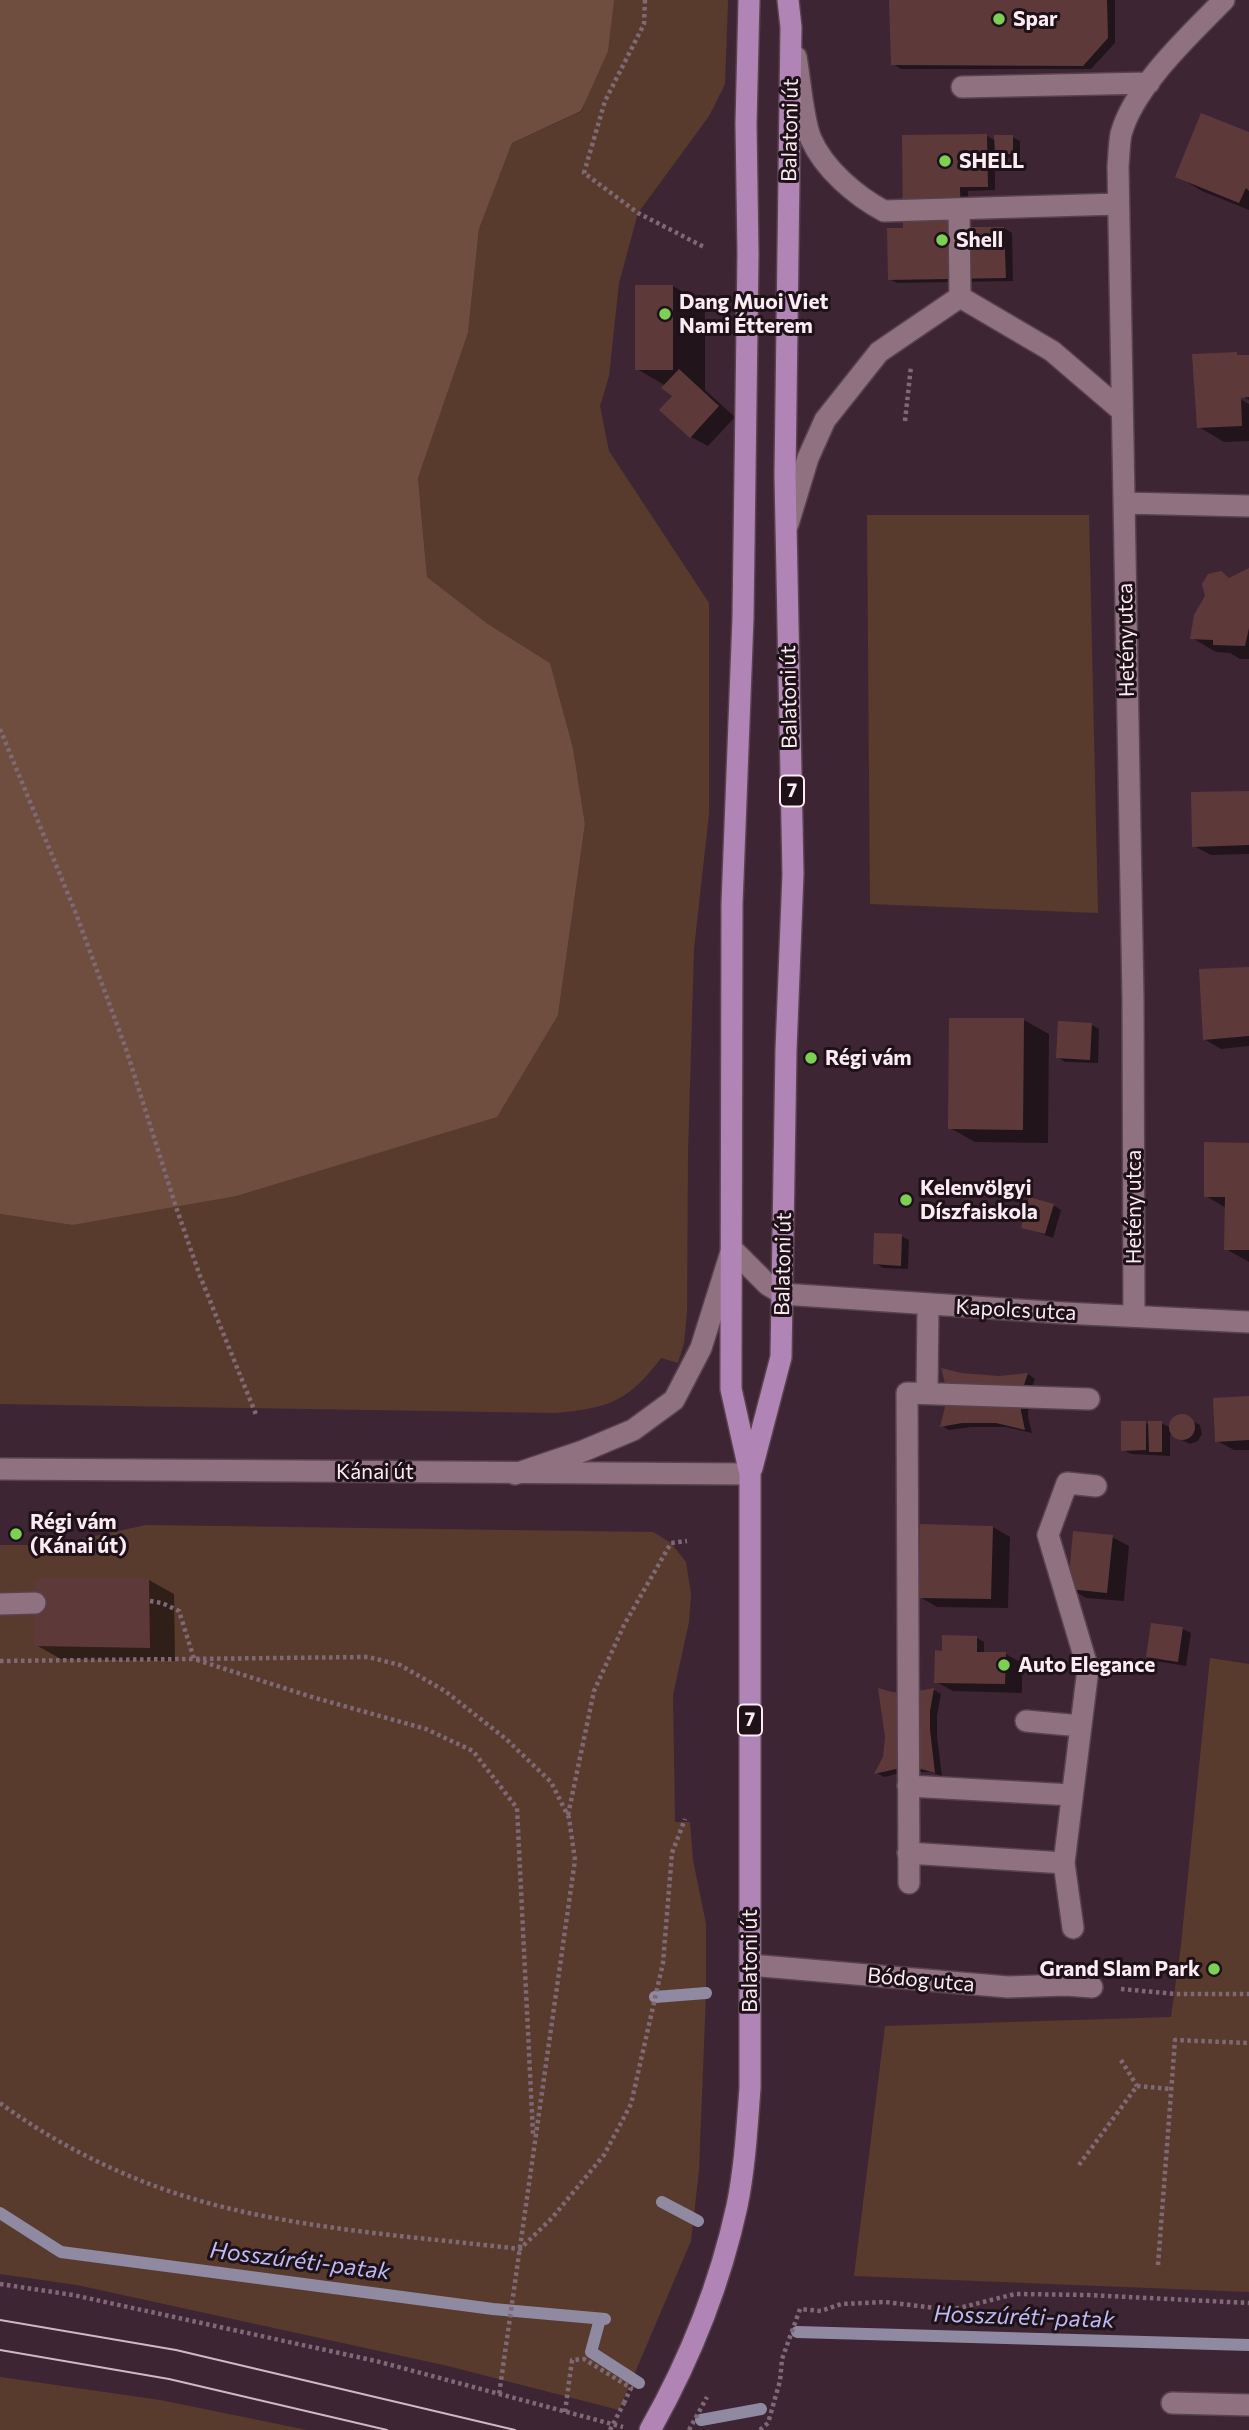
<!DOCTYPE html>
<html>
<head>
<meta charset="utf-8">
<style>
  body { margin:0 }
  canvas { display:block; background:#3e2533 }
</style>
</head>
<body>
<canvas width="1249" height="2430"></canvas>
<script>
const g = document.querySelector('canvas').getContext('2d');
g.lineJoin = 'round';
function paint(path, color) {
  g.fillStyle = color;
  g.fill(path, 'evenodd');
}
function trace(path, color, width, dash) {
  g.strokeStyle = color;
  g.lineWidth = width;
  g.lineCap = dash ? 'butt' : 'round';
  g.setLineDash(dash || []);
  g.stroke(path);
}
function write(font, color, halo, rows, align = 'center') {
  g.font = font + ' Commissioner,sans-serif';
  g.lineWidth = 6;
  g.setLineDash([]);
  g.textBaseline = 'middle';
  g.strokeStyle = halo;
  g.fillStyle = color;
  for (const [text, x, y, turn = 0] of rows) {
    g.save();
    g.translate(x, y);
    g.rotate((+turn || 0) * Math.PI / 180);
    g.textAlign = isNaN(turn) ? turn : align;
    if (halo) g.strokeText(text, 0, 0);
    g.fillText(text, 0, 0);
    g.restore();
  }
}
paint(new Path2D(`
  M614,0h114l-3,84 -16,32 -71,97 -19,70 -10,93 -9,30 9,45 100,152v211l-15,135 -6,202 -1,161 -3,31 -6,20 -17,-5c-32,43 -52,50 -105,55l-556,-9v-190l72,11 486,-210 27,-191 -12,-76 -23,-85 -62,-39 -61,-47 -9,-99 50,-145 11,-104 33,-86 70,-32z
  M867,515h222l9,398 -228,-9z
  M146,1525l507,7 18,11 15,19 5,32 -2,28 -16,73 2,127h15l3,38 13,64v69l-7,177 -8,71 -72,169 -171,-44 -371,-81 -77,-11v-729h54z
  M1210,1658l39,6v628l-395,-16 31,-250 286,-9 10,-72z
  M0,2377l160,23 147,30h-307z`), '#583b2d');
paint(new Path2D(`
  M0,0h614l-6,51 -27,60 -69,32 -33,86 -11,104 -50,145 9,99 61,47 62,39 23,85 12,76 -27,191 -61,102 -261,79 -164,29 -72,-11z`), '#6f4e3f');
paint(new Path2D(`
  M891,0h224v43l-24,26h-190l-8,-5z
  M1249,134v76l-47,-19 -25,-15z
  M987,136l9,5 16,-4 8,4v16l-16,1 -9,-6v38l-27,1v38l36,-1 8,5 1,48 -116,2 -8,-4 16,-49z
  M673,286l32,19v85l30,27 -27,29 -17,-9 -29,-27 12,-14 -8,-10 -29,-17z
  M1236,354l5,3h8v43l-15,-8 -1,3 16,9v37l-25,1 -25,-15z
  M1249,570v89h-9l-10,-6 -14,-1 -24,-14 28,-65 10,6z
  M1249,793v61l-38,1 -17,-9z
  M1249,968v78l-28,3 -17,-10z
  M1024,1020l25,14 -1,109 -73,-1 -25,-14z
  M1092,1025l7,4 -1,34 -33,-1 -7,-5z
  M1249,1144v118l-23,-13v-41l-20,-12z
  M1053,1205l8,5 -8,28 -30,-11z
  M901,1236l8,4 -1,29 -25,-1 -8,-5z
  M1028,1374l7,5 -6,17 -1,21 4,16 -26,-6h-35l-22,3 -7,-4 19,-51 38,3z
  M1249,1398v52h-15l-17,-9z
  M1183,1416l17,9 2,9 -4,7 -8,3 -20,-10v22l-39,-2 -8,-4 22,-27 5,2 11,-2 10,5 -1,-3 5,-7z
  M993,1527l17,10 -2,71 -71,-1 -17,-10z
  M1112,1537l17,9 -5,55 -38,-3 -16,-10z
  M149,1580l25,14 1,67 -114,-2 -25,-14z
  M1152,1625l31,4 8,4 -5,33 -31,-5 -8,-5z
  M977,1638l7,4v11l22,1 16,9v30l-69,-2 -17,-9z
  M934,1690l7,4 -4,22v20l5,40 -12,-4h-25l-21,5 -7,-4 7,-16 23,-62z`), '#0007');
trace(new Path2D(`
  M655,1997l51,-4
  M662,2202l36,19
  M0,2213l61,39 432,57 112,10
  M600,2319l-9,33 48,31
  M797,2332l452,13
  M701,2420l60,-11`), '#9089a2', 12);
paint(new Path2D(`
  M889,0h218l1,38 -25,28 -192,-1z
  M1201,113l48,19v59l-3,-3 -7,15 -64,-26z
  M987,134l1,53h-28l1,40h43l2,51 -118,2 -1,-52h16l-1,-93z
  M994,135h19v19h-18z
  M635,285h38v85h-38z
  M1237,352v3h12v42l-8,1 1,28 -45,2 -5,-74z
  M679,369l40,37 -29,32 -31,-28 13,-14 -11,-8z
  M1249,568v60l-4,18 -32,-1v-5l-23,-1 4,-24 11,-19 -3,-12 6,-10 13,-3 8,7z
  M1249,791v54l-57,2 -1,-55z
  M1249,967v69l-46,4 -4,-71z
  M949,1018h75l-1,112 -75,-1z
  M1058,1021l34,2 -2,37 -34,-2z
  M1204,1142l45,1v107h-25l1,-53h-21z
  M1029,1197l25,7 -9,30 -24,-6z
  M874,1233l28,1 -1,32 -28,-2z
  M941,1368l20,5 38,3 29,-3 -6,18 -1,20 4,19 -29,-7h-34l-22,4 5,-20 1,-20z
  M1249,1396v44l-34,2 -2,-44z
  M1169 1427a13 13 0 1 1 26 0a13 13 0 1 1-26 0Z
  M1121,1421h25v29l-25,1z
  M1148,1421h14v31h-13z
  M920,1524l73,2 -2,73 -72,-1z
  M1073,1531l40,4 -6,58 -39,-4z
  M36,1578h113l1,70 -116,-2z
  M1151,1623l32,4 -5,35 -32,-5z
  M942,1635l35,1v16h29l-1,32 -71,-1 1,-33 7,1z
  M878,1688l14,4 15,1 27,-5 -4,23v19l5,43 -14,-4h-25l-22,5 9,-17 2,-20z`), '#5d393a');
const minor = new Path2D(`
  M796,57c4,21 7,64 15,82 13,30 45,57 73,72l234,-7
  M962,87l187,-4
  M959,210l1,87
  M960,297l92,54 70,60
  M1124,503l125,3
  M788,524l20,-66 17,-38 54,-68 81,-55
  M1134,1316l-1,-318 -15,-832c1,-10 1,-22 3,-32 13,-48 69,-99 103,-134
  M927,1393l1,-88
  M0,1469l750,5
  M515,1474l68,-23 50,-21 41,-30 27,-52 31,-99 36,36 15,9 281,19 185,9
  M0,1604l35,-1
  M1026,1721l55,5
  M908,1786l164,9
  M908,1853l156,10
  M909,1883l-2,-490 182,6
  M1073,1928l-9,-65 24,-194 -40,-134 19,-52 29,3
  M750,1965l258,22 58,-2 26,2
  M1172,2403l77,2`);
const major = new Path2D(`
  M752,1468l29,-111 5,-307 7,-176 -8,-399 6,-448 -3,-27
  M650,2430c39,-69 70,-146 87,-224 8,-39 10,-79 13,-118v-614l-19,-85v-25l1,-460 11,-286 5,-364 -2,-130 3,-124`);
trace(minor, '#58424e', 24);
trace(major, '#58424e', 24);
trace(new Path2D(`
  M645,0l-1,24 -39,77 -21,72 54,40 68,35
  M905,421l6,-55
  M0,729l75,182 51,138 50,158 24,69 57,141
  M150,1601l12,2 17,8 15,48 118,38 114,32 47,22 44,57 16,326
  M0,1661l368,-4 32,8 45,26 61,48 45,43 18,36 6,42 -76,535
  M568,1815l26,-124 30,-66 47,-82 16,-2
  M1121,1989l55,5h73
  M1121,2060l16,26
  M0,2103c56,41 118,72 184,93 105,33 226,40 336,53l32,-31 52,-63 27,-51 32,-141 9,-110 13,-34
  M1079,2165l58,-79 34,3
  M1158,2265l17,-225 74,3
  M0,2284l73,11 303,66 247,66
  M565,2412l7,-52 12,-1 47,29 -7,15
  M689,2430l18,-33
  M760,2430l8,-7 12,-42 2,-22 18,-50 21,2 20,-7 44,-2 59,7 15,-1 56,-14 73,1 161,8`), '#806976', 4.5, [3.5, 3.5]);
trace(minor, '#8f7180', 21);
trace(major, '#b085b5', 21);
trace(new Path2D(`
  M0,2320l176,30 339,80
  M0,2350l169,29 218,51`), '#cebac4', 2);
trace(new Path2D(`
  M610,2430l14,-27`), '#806976', 4.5, [3.5, 3.5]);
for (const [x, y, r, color] of [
  [999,19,7,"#7cd154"],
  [945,161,7,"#7cd154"],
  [942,240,7,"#7cd154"],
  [665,314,7,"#7cd154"],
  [811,1058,7,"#7cd154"],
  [906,1200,7,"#7cd154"],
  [16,1534,7,"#7cd154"],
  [1004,1665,7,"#7cd154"],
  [1214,1969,7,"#7cd154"]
]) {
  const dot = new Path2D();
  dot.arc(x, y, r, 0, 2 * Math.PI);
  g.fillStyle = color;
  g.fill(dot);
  trace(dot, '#1e1218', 2.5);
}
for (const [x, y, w] of [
  [792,791,24],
  [750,1720,24]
]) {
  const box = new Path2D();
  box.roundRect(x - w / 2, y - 15.5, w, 31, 5);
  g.fillStyle = '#1e1218';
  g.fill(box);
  trace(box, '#fdebf4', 2);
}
write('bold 19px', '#fdebf4', null, [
  ["7",792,791],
  ["7",750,1720]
]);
write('bold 21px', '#fdebf4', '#1e1218', [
  ["Spar",1013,19],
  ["SHELL",959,161],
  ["Shell",956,240],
  ["Dang Muoi Viet",679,302],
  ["Nami Étterem",679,326],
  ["Régi vám",825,1058],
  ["Kelenvölgyi",920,1188],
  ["Díszfaiskola",920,1212],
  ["Régi vám",30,1522],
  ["(Kánai út)",30,1546],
  ["Auto Elegance",1018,1665],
  ["Grand Slam Park",1200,1969,"right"]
], 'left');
write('21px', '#fdebf4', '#1e1218', [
  ["Balatoni út",790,130,-89],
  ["Hetény utca",1126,640,-91],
  ["Balatoni út",789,697,-91],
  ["Hetény utca",1134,1207,-90],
  ["Balatoni út",783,1264,-89],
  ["Kapolcs utca",1016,1310,3],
  ["Kánai út",375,1472],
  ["Balatoni út",750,1961,-90],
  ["Bódog utca",921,1980,5]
]);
write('italic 23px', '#bdbaf4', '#1e1218', [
  ["Hosszúréti-patak",300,2261,7],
  ["Hosszúréti-patak",1024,2317,2]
]);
</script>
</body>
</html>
